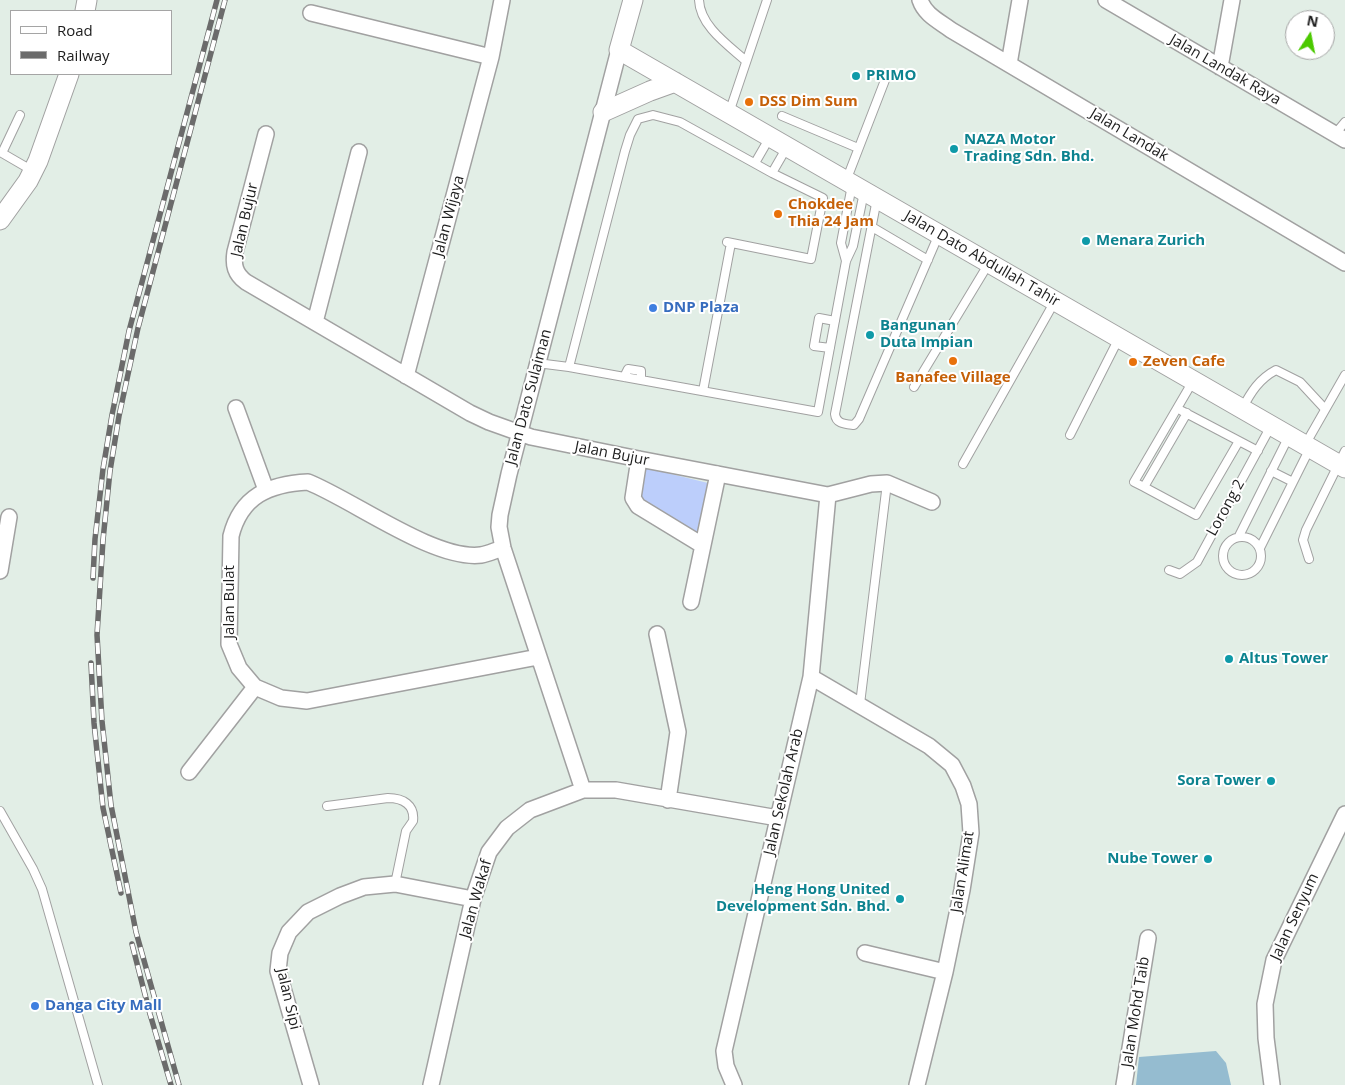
<!DOCTYPE html>
<html>
<head>
<meta charset="utf-8">
<style>
  body { margin:0 }
  #map { position:relative; width:1345px; height:1085px; overflow:hidden; background:#e2eee6; font-family:"Open Sans",sans-serif }
  canvas { display:block }
  .legend { position:absolute; left:10px; top:10px; width:162px; height:65px; box-sizing:border-box; background:#fff; border:1px solid #a5a5a5; margin:0; padding:6px 9px; list-style:none; font-size:15px; color:#1d1d1d }
  .legend li { display:flex; align-items:center; gap:10px; height:25px }
  .legend b { width:25px; border:1px solid #a5a5a5 }
  .north { position:absolute; left:1285px; top:10px; width:50px; height:50px; box-sizing:border-box; background:#fff; border:1px solid #a5a5a5; border-radius:50%; rotate:11deg; font-size:14px; font-weight:700; line-height:20px; text-align:center; color:#1d1d1d }
  .north::after { content:''; display:block; margin:auto; width:18px; height:22px; background:#4bc900; clip-path:polygon(50% 0,100% 100%,50% 72%,0 100%) }
</style>
</head>
<body>
<div id="map">
<canvas width="1345" height="1085"></canvas>
<ul class="legend">
<li><b style="height:6px;background:#fff"></b>Road</li>
<li><b style="height:6px;background:#6b6b6b"></b>Railway</li>
</ul>
<div class="north">N</div>
</div>
<script>
const g = document.querySelector('canvas').getContext('2d');
g.lineJoin = 'round';
function paint(path, color) {
  g.fillStyle = color;
  g.fill(path, 'evenodd');
}
function trace(path, color, width, dash) {
  g.strokeStyle = color;
  g.lineWidth = width;
  g.lineCap = dash ? 'butt' : 'round';
  g.setLineDash(dash || []);
  g.stroke(path);
}
function write(font, color, halo, rows, align = 'center') {
  g.font = font + ' "Open Sans",sans-serif';
  g.lineWidth = 4;
  g.setLineDash([]);
  g.textBaseline = 'middle';
  g.strokeStyle = halo;
  g.fillStyle = color;
  for (const [text, x, y, turn = 0] of rows) {
    g.save();
    g.translate(x, y);
    g.rotate((+turn || 0) * Math.PI / 180);
    g.textAlign = isNaN(turn) ? turn : align;
    if (halo) g.strokeText(text, 0, 0);
    g.fillText(text, 0, 0);
    g.restore();
  }
}
paint(new Path2D(`
  M1216,1051l10,12 5,22h-95l3,-28z`), '#95bcd0');
paint(new Path2D(`
  M643,467l69,17 -15,49 -55,-31 -3,-9z`), '#bccefb');
const service = new Path2D(`
  M699,0c1,26 29,45 47,61
  M729,113l38,-113
  M20,115l-18,38 31,18
  M782,116l76,32
  M1335,134l10,-12
  M755,163l15,-26
  M772,173l15,-26
  M846,181l41,-106
  M877,199l-42,215c1,10 10,10 19,11l5,-6 80,-185
  M872,227l56,33
  M846,261l-5,-18 11,-58
  M830,348l-16,-2 5,-28 16,3
  M537,363l32,4 249,45 28,-151 7,-15 11,-54
  M569,367l56,-216 5,-16 8,-16 15,-4 27,7 92,51 51,25 -12,61 -84,-17
  M624,377l4,-8 13,2v9
  M914,387l75,-124
  M703,391l28,-148
  M1242,409c9,-17 17,-30 34,-39l24,12 25,27
  M1182,411l76,40
  M1187,413l-43,74 52,28 43,-74
  M1070,435l49,-97
  M1305,445l40,-70
  M963,464l92,-163
  M1271,471l22,11
  M1144,487l-10,-5 59,-101
  M1239,536l50,-100
  M1223 556a19 19 0 1 1 38 0a19 19 0 1 1-38 0Z
  M1260,548l50,-100
  M1309,559l-6,-19 3,-10 39,-79
  M1169,570l11,4 17,-12 74,-136
  M860,704l27,-221
  M327,806l61,-8c15,0 27,7 25,23l-7,10 -11,53
  M0,811l33,58 9,20 56,196`);
const minor = new Path2D(`
  M920,0c5,15 19,21 31,30l394,233
  M1106,0l239,140
  M311,13l180,44
  M1009,64l11,-64
  M1220,67l12,-67
  M266,134l-31,118c-2,13 0,22 11,30l224,131 19,9 42,15 108,22 189,36 43,-11 16,-1 45,19
  M315,322l44,-170
  M406,376l85,-319 11,-57
  M236,408l30,82
  M639,459l-6,39 5,8 64,39
  M503,548c-7,2 -15,6 -22,7 -46,6 -128,-55 -173,-73 -39,2 -67,14 -77,54l-2,108 10,24 16,19 26,11 26,3 231,-44
  M0,571l9,-54
  M691,602l27,-128
  M657,634l21,98 -10,68
  M811,677l118,69 23,19 11,21 6,18 2,29 -9,57 -17,82 -28,113
  M189,772l66,-85
  M583,790l-80,-242 -4,-21 1,-12 9,-41 110,-424
  M865,953l80,19
  M311,1085l-33,-114 2,-18 9,-21 19,-20 32,-16 24,-9 31,-3 78,15
  M431,1085l42,-186 16,-47 18,-24 23,-18 53,-20h33l162,28
  M734,1085l-8,-19 -2,-15 87,-374 17,-182
  M1124,1085l24,-147
  M1272,1085l-6,-47 -1,-34 9,-44 71,-146`);
const tertiary = new Path2D(`
  M633,0l-14,50 726,418
  M85,11l2,-11
  M603,112l47,-21 25,-9
  M0,220l28,-39 10,-20 31,-87`);
trace(service, '#a1a1a1', 10);
trace(minor, '#a1a1a1', 18);
trace(tertiary, '#a1a1a1', 21);
trace(service, '#fff', 8);
trace(minor, '#fff', 15);
trace(tertiary, '#fff', 19);
const rail = new Path2D(`
  M93,578l2,-39 8,-70 9,-54 17,-84 88,-331
  M91,663l3,60 9,85 18,85
  M132,944l18,70 21,71
  M179,1085l-43,-153 -25,-127 -9,-84 -5,-86 6,-95 7,-69 9,-55 19,-88 87,-328`);
trace(rail, '#6b6b6b', 5.5);
trace(rail, '#fff', 4, [11]);
for (const [x, y, r, color] of [
  [856,76,5,"#0f9aa8"],
  [749,102,5,"#e8710a"],
  [954,149,5,"#0f9aa8"],
  [778,214,5,"#e8710a"],
  [1086,241,5,"#0f9aa8"],
  [653,308,5,"#3f7fe0"],
  [870,335,5,"#0f9aa8"],
  [953,361,5,"#e8710a"],
  [1133,362,5,"#e8710a"],
  [1229,659,5,"#0f9aa8"],
  [1271,781,5,"#0f9aa8"],
  [1208,859,5,"#0f9aa8"],
  [900,899,5,"#0f9aa8"],
  [35,1006,5,"#3f7fe0"]
]) {
  const dot = new Path2D();
  dot.arc(x, y, r, 0, 2 * Math.PI);
  g.fillStyle = color;
  g.fill(dot);
  trace(dot, '#fff', 2);
}
write('15px', '#1d1d1d', '#fff', [
  ["Jalan Landak Raya",1225,70,30],
  ["Jalan Landak",1129,135,31],
  ["Jalan Wijaya",449,216,-75],
  ["Jalan Bujur",245,220,-77],
  ["Jalan Dato Abdullah Tahir",982,259,30],
  ["Jalan Dato Sulaiman",529,397,-75],
  ["Jalan Bujur",612,454,11],
  ["Lorong 2",1226,508,-61],
  ["Jalan Bulat",230,602,-90],
  ["Jalan Sekolah Arab",784,792,-77],
  ["Jalan Alimat",963,872,-81],
  ["Jalan Wakaf",476,899,-74],
  ["Jalan Senyum",1295,917,-65],
  ["Jalan Sipi",288,999,77],
  ["Jalan Mohd Taib",1136,1012,-81]
]);
write('bold 15px', '#0d838f', '#fff', [
  ["PRIMO",866,76],
  ["NAZA Motor",964,140],
  ["Trading Sdn. Bhd.",964,157],
  ["Menara Zurich",1096,241],
  ["Bangunan",880,326],
  ["Duta Impian",880,343],
  ["Altus Tower",1239,659],
  ["Sora Tower",1261,781,"right"],
  ["Nube Tower",1198,859,"right"],
  ["Heng Hong United",890,890,"right"],
  ["Development Sdn. Bhd.",890,907,"right"]
], 'left');
write('bold 15px', '#c56008', '#fff', [
  ["DSS Dim Sum",759,102],
  ["Chokdee",788,205],
  ["Thia 24 Jam",788,222],
  ["Zeven Cafe",1143,362],
  ["Banafee Village",953,378,"center"]
], 'left');
write('bold 15px', '#366cbe', '#fff', [
  ["DNP Plaza",663,308],
  ["Danga City Mall",45,1006]
], 'left');
</script>
</body>
</html>
